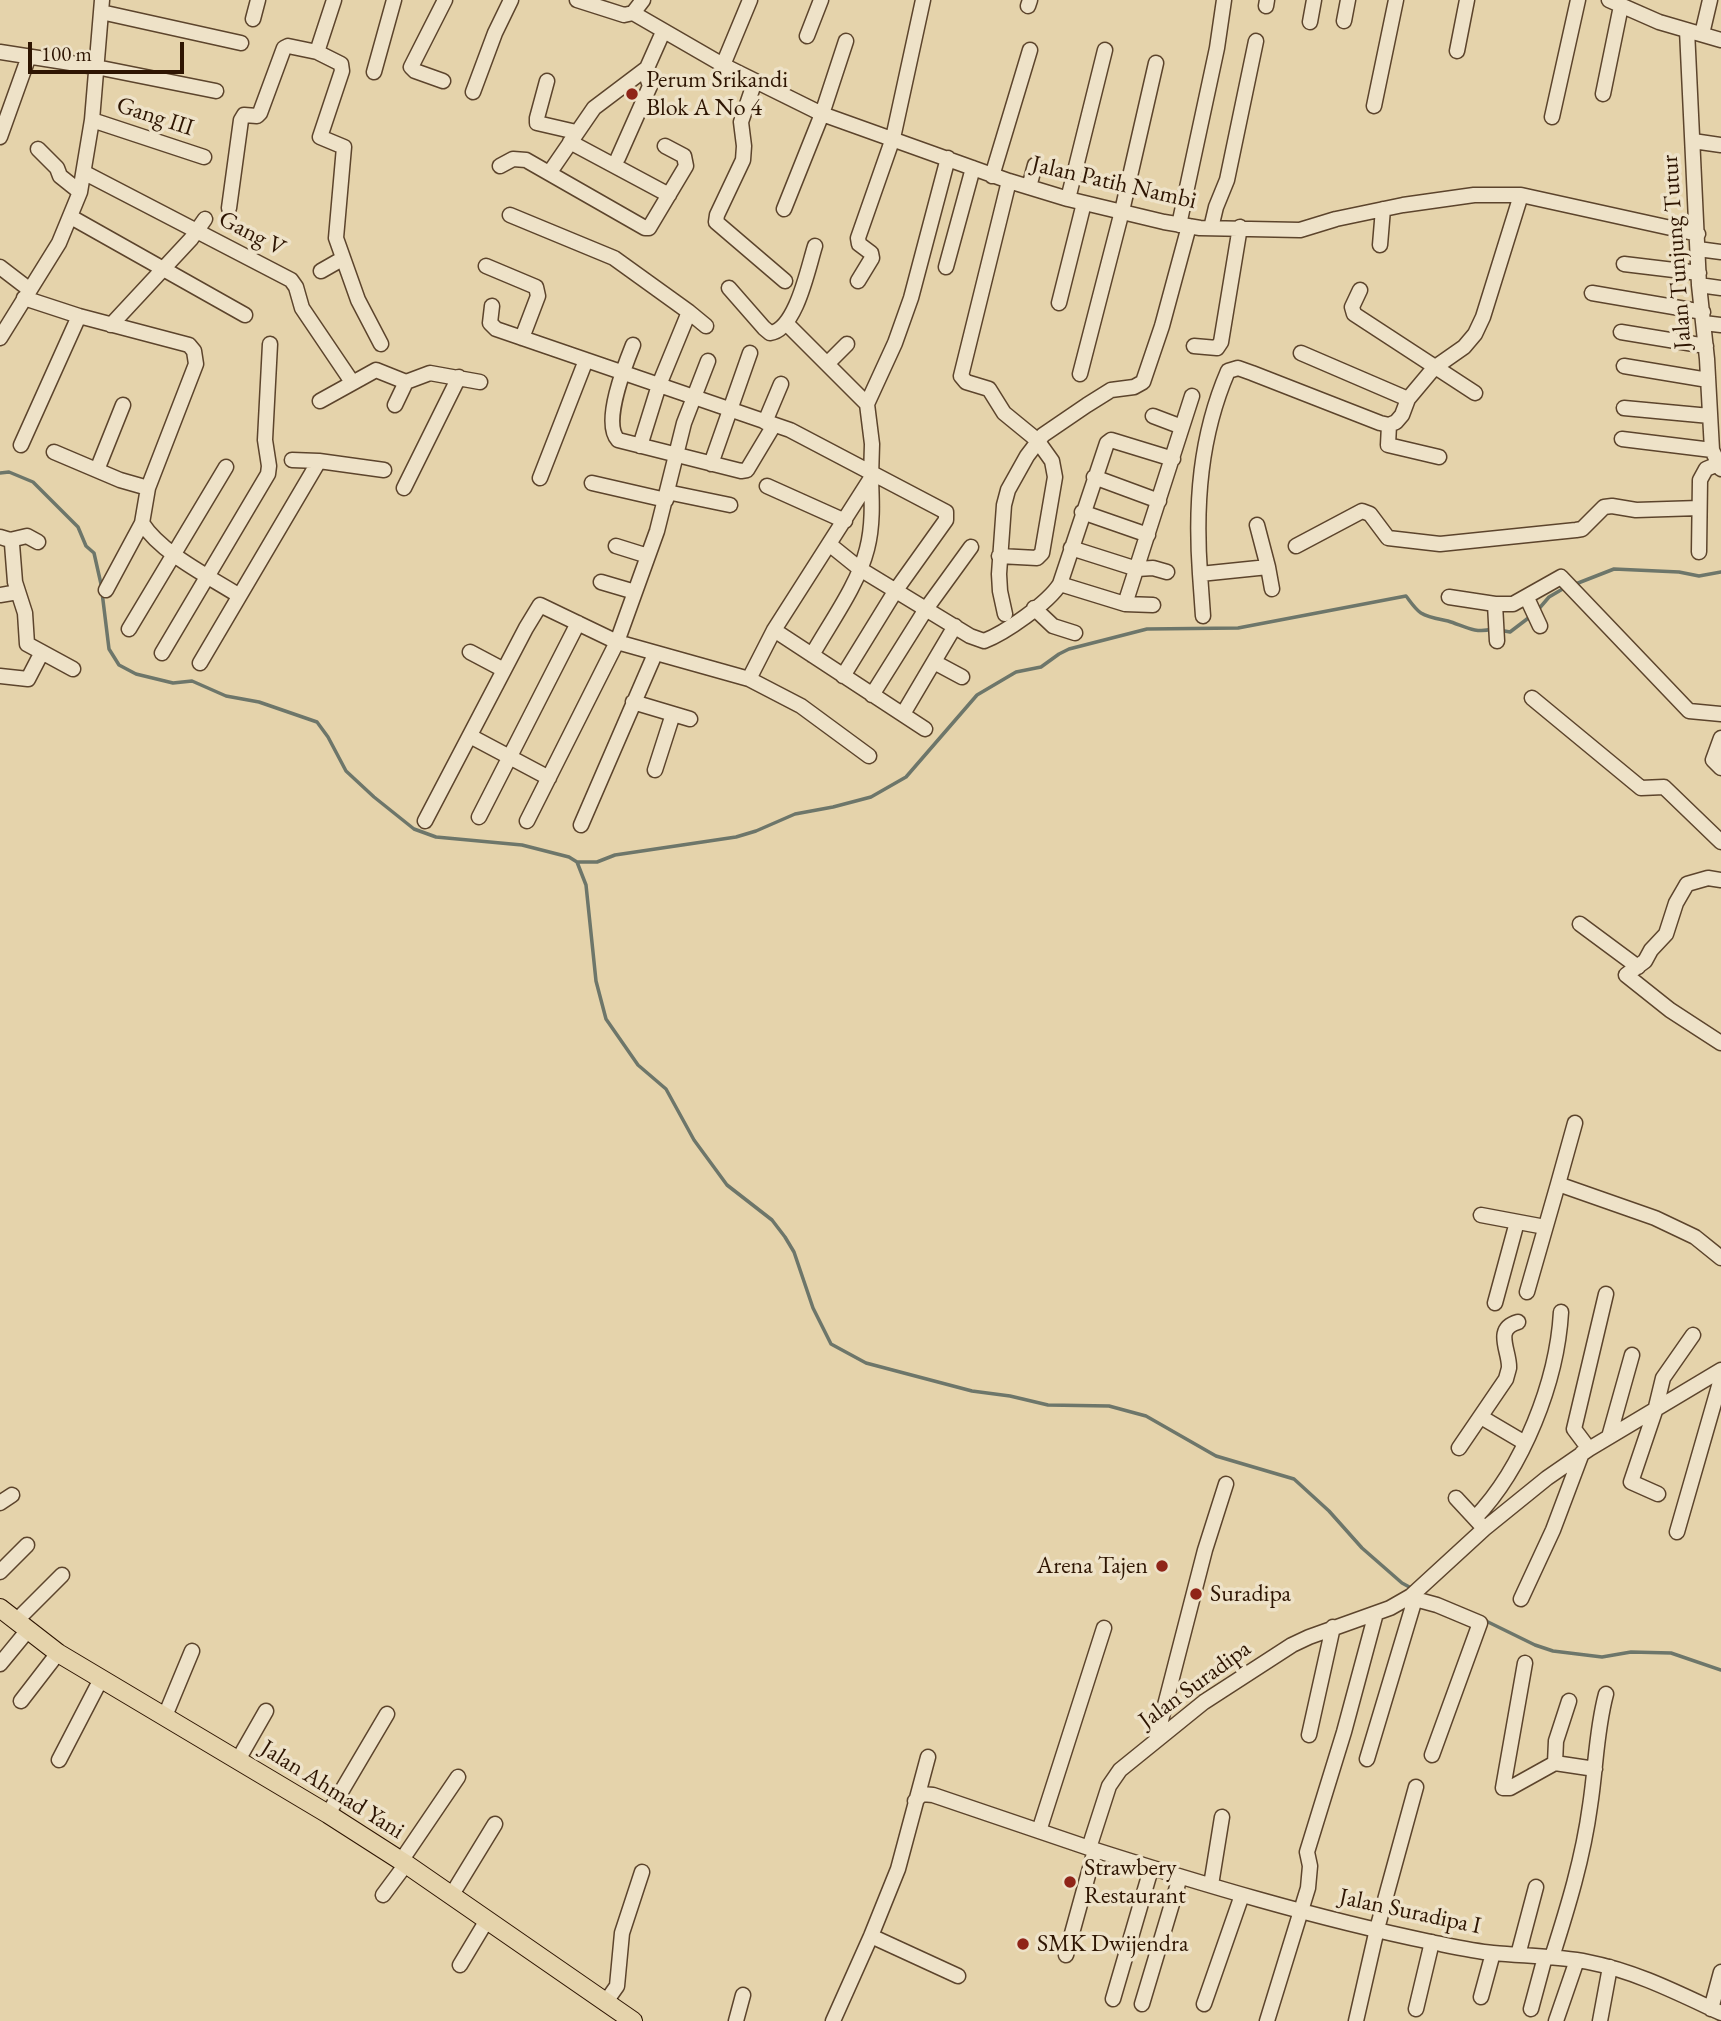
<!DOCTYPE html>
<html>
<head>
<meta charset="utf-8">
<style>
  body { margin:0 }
  #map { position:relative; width:1721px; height:2021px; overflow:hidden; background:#e5d3ab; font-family:"EB Garamond",serif }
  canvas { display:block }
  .scale { position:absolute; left:28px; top:42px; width:156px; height:32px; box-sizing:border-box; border:4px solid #2e1502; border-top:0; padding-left:9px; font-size:21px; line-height:24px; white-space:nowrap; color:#2e1502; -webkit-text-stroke:5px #eee2c8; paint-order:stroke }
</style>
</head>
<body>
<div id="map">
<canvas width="1721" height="2021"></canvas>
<div class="scale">100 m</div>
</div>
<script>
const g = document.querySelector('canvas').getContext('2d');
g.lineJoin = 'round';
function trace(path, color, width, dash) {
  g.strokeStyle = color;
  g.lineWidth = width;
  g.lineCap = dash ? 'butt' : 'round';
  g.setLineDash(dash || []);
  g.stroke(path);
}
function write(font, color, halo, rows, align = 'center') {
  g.font = font + ' "EB Garamond",serif';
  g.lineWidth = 7;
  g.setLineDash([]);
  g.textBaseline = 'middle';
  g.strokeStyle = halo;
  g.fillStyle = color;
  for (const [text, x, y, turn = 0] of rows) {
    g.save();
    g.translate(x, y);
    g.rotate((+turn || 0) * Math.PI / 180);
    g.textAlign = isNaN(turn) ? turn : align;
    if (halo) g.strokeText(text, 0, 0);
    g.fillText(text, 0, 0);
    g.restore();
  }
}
trace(new Path2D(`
  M0,473l9,-1 24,10 45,45 8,19 8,7 7,31 8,65 10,16 17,9 37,9 19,-2 34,15 33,6 58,20 11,15 18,34 28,26 40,32 22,8 86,8 47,12 8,5 9,23 10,96 10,38 32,46 28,24 28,51 33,45 45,35 13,17 9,15 19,56 18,36 35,19 106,28 38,5 38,9 61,1 37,10 70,40 78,23 35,32 33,37 40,35 11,6
  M1573,585l41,-16 65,3 20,4 22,-4
  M1537,611l12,-14 17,-10
  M1499,630l11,2 21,-16
  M577,862h20l18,-7 121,-18 20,-6 39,-17 38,-7 38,-10 35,-20 71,-82 39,-23 25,-5 18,-13 10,-5 78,-20 91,-1 168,-32c4,5 9,13 15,17 8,5 18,6 27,8 16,5 27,13 44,8
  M1484,1620l51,25 18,6 49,6 29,-5 40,1 50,17`), '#6d766a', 3.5);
const minor = new Path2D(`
  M577,0l47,15 9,-2 10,-13
  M1609,0l50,22 62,18
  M1028,6l2,-6
  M1266,6l1,-6
  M101,12l140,31
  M633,13l90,52 99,49 187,67 59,18 96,23 36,6 100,2 36,-11 67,-14 71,-10h47l177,39
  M253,19l5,-19
  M1344,21l4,-21
  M1310,22l4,-22
  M1687,30l12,255 8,74 5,91 9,19
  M1702,34l8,-34
  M807,36l14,-36
  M1457,51l10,-51
  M0,52l96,15 120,24
  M317,52l17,-52
  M723,65l27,-65
  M374,72l20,-72
  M443,81l-28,-10 -4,-4 34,-67
  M547,81l-10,37v5l39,9
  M755,81l-14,41 3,24 -1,14 -26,55 -1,7 69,59
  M473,92l22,-59 16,-33
  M1603,94l18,-88
  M1374,106l22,-106
  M1552,117l26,-117
  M92,120l112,37
  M0,137l29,-81
  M1693,141l28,4
  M570,142l99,53
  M38,149l19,19 3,8 20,16
  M618,158l32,-72 -5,-15
  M500,166l13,-7 13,1 119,68h4l37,-62 -2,-10 -19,-10
  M550,172l44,-64 53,-40 16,-36
  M85,173l206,107 5,7 6,21 50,74
  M992,176l38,-126
  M1029,187l6,-22
  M1068,199l37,-149
  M229,208l12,-88 3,-5 13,1 3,-3 24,-65 4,-2 29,6 24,12 1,7 -22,66 24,10 -8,91 22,62 23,44
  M784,209l38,-95 24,-73
  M510,215l104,43 75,54 -30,73 -19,61
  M71,217l174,98
  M1179,225l38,-177 7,-48
  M1211,228l5,-21 11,-27 29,-139
  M1380,245l3,-36
  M1698,249l23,3
  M1624,264l75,9
  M486,266l50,21 2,9 -16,42
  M0,267l30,23
  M946,267l27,-99
  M321,271l21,-12
  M858,281l14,-23 -1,-5 -12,-9 -1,-6 35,-100 30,-138
  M1699,285l22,3
  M729,288l35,40 6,5c26,-3 38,-65 45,-87
  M1360,290l-8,17 2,7 121,79
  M1592,293l111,19
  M24,298l55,18 110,29 5,6 2,13 -48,124 -6,35c19,30 66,53 96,72
  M1059,303l25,-100
  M492,306l-2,17 6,6 294,101 156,82v8l-50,70 -53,86
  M689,312l17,14
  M1704,323l17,2
  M787,324l80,80
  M111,325l80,-86 14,-20
  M1621,332l85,14
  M0,338l59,-95 21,-51 12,-72 10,-120
  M633,345c-8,20 -31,78 -15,95l123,31 6,-1 27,-45
  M1194,346l23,2 4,-6 19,-115
  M1301,353l107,46
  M827,364l20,-20
  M1624,366l84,14
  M1080,374l42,-163 34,-148
  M320,401l56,-31 30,12 24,-9 50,9
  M395,405l11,-23
  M1624,408l86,8
  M1153,416l29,11
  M765,422l16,-38
  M1389,425l-1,20 51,12
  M1622,439l90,11
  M21,445l58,-129
  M54,452l66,28 28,8
  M292,460l27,1
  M711,464l39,-111
  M97,470l26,-65
  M1094,477l65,24
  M540,478l46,-118
  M592,483l74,17
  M767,486l78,35
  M404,488l55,-111
  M667,492l63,13
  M1082,512l66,23
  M1257,525l11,42
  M0,537l10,3 2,4 3,38 10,31 2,31 46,25
  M10,540l17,-4 11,6
  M829,544l31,25 110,67 14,5c21,-8 64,-38 76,-57l47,-141 4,-3 62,19
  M616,546l32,10
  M1296,546l66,-35 8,3 18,24 52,6 136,-14 6,-1 22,-22 8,-1 24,4 63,-2
  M1071,548l66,21 16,-1 14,4
  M1699,552l1,-72 6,-11 12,-5
  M999,556l38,2 5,-5 13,-76 -3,-16 -15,-21 -33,-27 -15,-24 -23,-7 -5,-6 48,-195
  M1200,574l3,42
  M601,582l34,10
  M1060,584l65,20 28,1
  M1272,589l-4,-22 -68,7c-5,-70 0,-138 28,-203l10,-3 14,5 128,50 9,2 7,-3 6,-7 6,-16 26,-31 30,-21 11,-13 8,-17 38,-122
  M106,590l36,-67
  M0,595l18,-3
  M1449,597l46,7 2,37
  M1527,598l13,28
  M1125,604l67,-208
  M1495,604h18l48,-27 128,134 32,3
  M1034,608l19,18 22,7
  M1005,614l-5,-23 -1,-17 5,-69 4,-15 19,-34 16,-21 44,-30 24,-15 23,-3 9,-5 19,-56 27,-100
  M129,629l97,-162
  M774,630l151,99
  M470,652l34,18
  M162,653l106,-179 1,-8 -4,-26 5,-96
  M812,655c18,-32 46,-70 55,-106 6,-23 5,-47 4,-70
  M934,662l28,15
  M200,663l119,-202 65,9
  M0,676l28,3 14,-27
  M749,679l25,-49 97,-152 1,-34 -5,-40 28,-61 16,-45 37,-140
  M872,695l54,-86 45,-62
  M1532,698l109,90 23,-1 57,55
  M633,702l57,17
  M903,714l52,-88
  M470,736l79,42
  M1721,738l-8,22 8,8
  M655,770l18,-56
  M479,817l99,-194
  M425,821l101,-193 14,-23 77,37 132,37 52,27 68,50
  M527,821l90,-179 40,-111 27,-108 24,-62
  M581,825l74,-171
  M1721,880l-13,-2 -21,6 -11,19 -10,31 -15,16 -6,11 -19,14 44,35 51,33
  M1580,924l58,43
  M1558,1184l17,-61
  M1481,1215l64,12
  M1527,1292l31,-108 97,34 40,19 26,21
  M1495,1303l22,-81
  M1481,1417l44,26
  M1609,1437l23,-82
  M1459,1448l47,-69c1,-4 2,-7 3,-11 1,-17 -16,-39 9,-46
  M1589,1449l-15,-20 32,-135
  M1658,1494l-27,-12 24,-71 8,-33 30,-43
  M1456,1498l25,27
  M0,1503l12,-8
  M1475,1518c48,-50 82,-136 86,-206
  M1677,1532l44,-153
  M0,1572l27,-27
  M1521,1599l32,-69 29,-77
  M16,1621l46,-46
  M1525,1663l-22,125h7l45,-25 40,6
  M0,1664l28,-34
  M21,1701l37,-48
  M165,1716l27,-65
  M1309,1735l24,-108
  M1156,1740l49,-190 21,-66
  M1367,1759l48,-160 22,6 43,18 -48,132
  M59,1760l42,-81
  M238,1760l28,-49
  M1555,1763l1,-22 13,-40
  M915,1801l7,-7 11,1 156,53 20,-62 11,-16 84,-68 88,-57 17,-8 81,-29 21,-12 73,-67 63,-51 42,-29 132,-79
  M328,1814l59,-100
  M1039,1831l65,-203
  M1089,1848c113,36 226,70 342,94 20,4 42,9 62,11 32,3 64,3 95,9 47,9 90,31 133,51
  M401,1861l57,-84
  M1211,1885l11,-68
  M383,1895l23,-31
  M451,1896l44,-72
  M871,1936l87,40
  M1066,1955l29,-105
  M1518,1955l18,-68
  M1552,1957c16,-50 31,-99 38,-151 6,-38 6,-75 16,-112
  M460,1965l27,-45
  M1481,1997l12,-44
  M1113,1999l38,-130
  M605,2003l12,-17 5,-53 20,-61
  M1142,2004l38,-127
  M1204,2004l38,-109
  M1416,2009l16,-67
  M1531,2009l14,-52
  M1711,2009l10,-37
  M736,2021l7,-26
  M833,2021l38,-85 27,-67 30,-112
  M1267,2021l41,-133 2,-22 -3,-14 37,-120 32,-119
  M1356,2021l21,-92 39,-142
  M1556,2021l21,-61
  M1600,2021l10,-54`);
const major = new Path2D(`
  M0,1608l58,45 270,161 78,50 227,157`);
trace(minor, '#5c442c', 17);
trace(major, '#2e1502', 20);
trace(minor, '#eee2c8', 14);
trace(major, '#e5d3ab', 18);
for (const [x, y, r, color] of [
  [632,94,7,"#8f2418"],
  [1162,1566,7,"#8f2418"],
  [1196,1594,7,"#8f2418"],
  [1070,1882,7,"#8f2418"],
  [1023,1944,7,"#8f2418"]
]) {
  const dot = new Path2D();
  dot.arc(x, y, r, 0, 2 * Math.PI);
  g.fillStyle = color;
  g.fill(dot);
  trace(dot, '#eee2c8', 2.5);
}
write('24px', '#2e1502', '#eee2c8', [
  ["Perum Srikandi",646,80],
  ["Blok A No 4",646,108],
  ["Arena Tajen",1148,1566,"right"],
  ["Suradipa",1210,1594],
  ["Strawbery",1084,1868],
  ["Restaurant",1084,1896],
  ["SMK Dwijendra",1037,1944]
], 'left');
write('24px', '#2e1502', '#eee2c8', [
  ["Gang III",155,117,18],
  ["Jalan Patih Nambi",1114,183,13],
  ["Gang V",252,234,27],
  ["Jalan Tunjung Tutur",1677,252,-94],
  ["Jalan Suradipa",1195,1685,-36],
  ["Jalan Ahmad Yani",332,1790,32],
  ["Jalan Suradipa I",1410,1912,12]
]);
</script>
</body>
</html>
